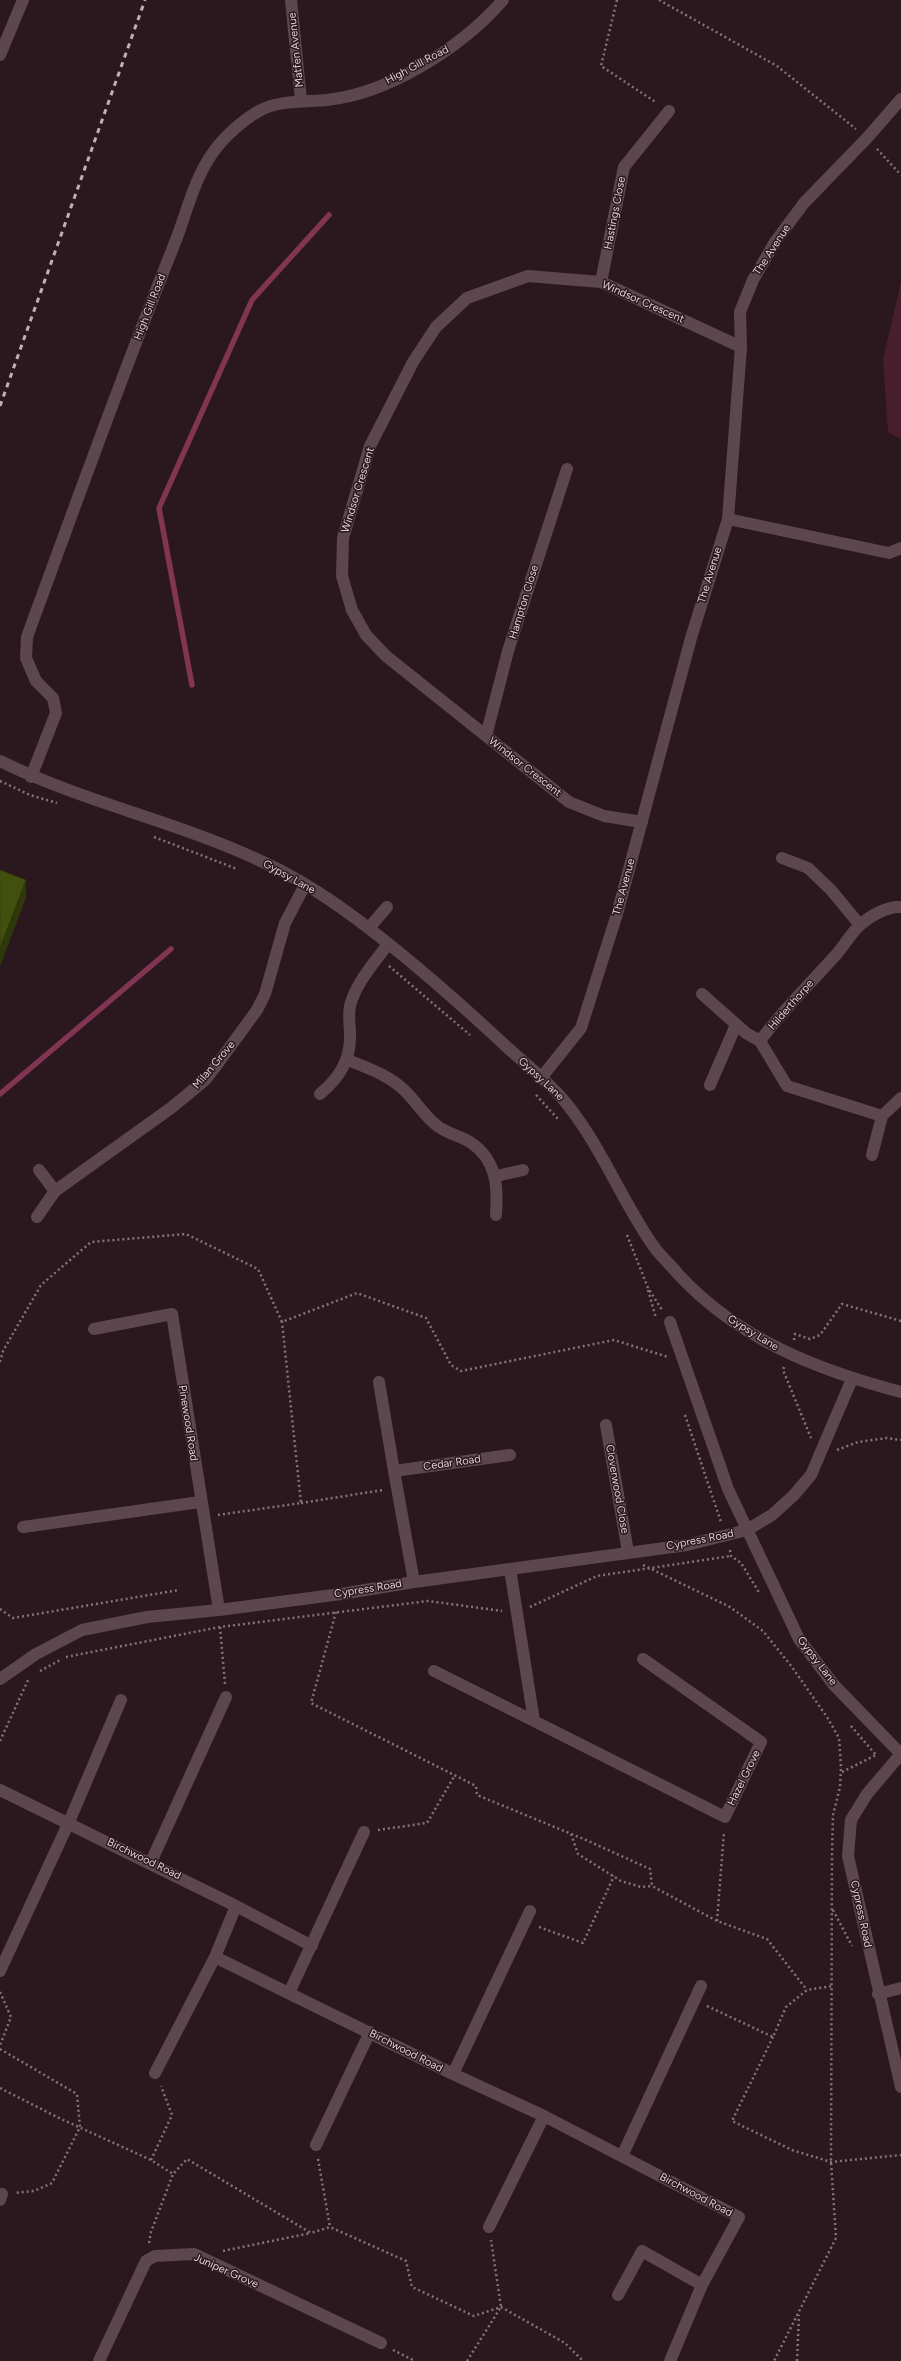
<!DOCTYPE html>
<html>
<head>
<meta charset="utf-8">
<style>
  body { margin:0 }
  canvas { display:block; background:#2b171e }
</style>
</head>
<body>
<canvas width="901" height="2361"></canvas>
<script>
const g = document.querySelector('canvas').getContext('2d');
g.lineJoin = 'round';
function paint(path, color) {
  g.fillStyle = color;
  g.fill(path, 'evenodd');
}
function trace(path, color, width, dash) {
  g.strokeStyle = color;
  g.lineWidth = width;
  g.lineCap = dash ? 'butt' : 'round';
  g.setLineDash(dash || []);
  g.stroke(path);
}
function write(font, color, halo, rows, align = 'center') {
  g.font = font + ' Figtree,sans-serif';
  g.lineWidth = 3;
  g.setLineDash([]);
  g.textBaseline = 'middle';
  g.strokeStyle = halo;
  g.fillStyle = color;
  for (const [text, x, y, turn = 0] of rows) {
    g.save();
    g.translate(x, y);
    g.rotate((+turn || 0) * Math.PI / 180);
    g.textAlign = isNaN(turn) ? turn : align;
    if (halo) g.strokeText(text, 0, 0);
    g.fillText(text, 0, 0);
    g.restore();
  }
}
paint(new Path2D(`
  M901,282v157l-13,-7 -5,-73z`), '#481d2d');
trace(new Path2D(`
  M192,685l-33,-177 93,-208 77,-85
  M0,1094l171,-145`), '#823553', 5.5);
trace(new Path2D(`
  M617,0l-16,66 56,37
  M659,0l118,66 79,63
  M877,149l24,26
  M0,781l30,14 27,8
  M154,837l83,32
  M389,966l81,69
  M536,1095l22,24
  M627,1235l21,53 14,22
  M648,1290l8,28
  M794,1340l1,-6 15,5 10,-4 22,-31 59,17
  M0,1362l3,-11 38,-66 50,-43 95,-8 72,35 24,53 75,-29 69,25 25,47 10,6 153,-31 54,17
  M784,1367l-1,3 28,68
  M685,1415l36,107
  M837,1450l21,-8 29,-4 14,2
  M301,1503l82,-13
  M218,1515l83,-12 -19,-181
  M730,1550l1,6 10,7 19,31
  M643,1565l87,42 33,24 29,36 35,50 12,21 2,29 -1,20 -7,28 -1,39 -1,308 5,76 -62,123
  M530,1607l67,-31 134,-20
  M0,1609l13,9 166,-28
  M336,1612l-25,91 165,83 1,9 109,45 64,29 2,17 65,35 50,18 40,51
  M220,1627l5,57
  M66,1657l154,-30 208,-26 74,10
  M40,1671l22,-12
  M851,1726l25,29
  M0,1741l29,-63
  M842,1772l34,-17
  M378,1830l49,-7 28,-48
  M571,1834l7,20 43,27 20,6 11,-1
  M833,1910l19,36
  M717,1921l7,-89
  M539,1927l44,16 31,-67
  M0,1992l11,25 -11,28
  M707,2006l66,31 13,-30 21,-17 25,-4
  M773,2037l-41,84 60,29 39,12 70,-7
  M0,2049l77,45 3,33 -28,56 -18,8 -19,2
  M0,2088l59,30 92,42 22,14 14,-15 124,74 19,-6 76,34 6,26 62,29 27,-9 64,36 18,18
  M318,2159l12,68
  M151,2160l21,-45 -11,-29
  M149,2243l2,-11 22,-58
  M223,2251l88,-18
  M393,2350l22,11
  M467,2361l34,-54 -10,-67
  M797,2361l2,-46`), '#847379', 2.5, [2, 3]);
trace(new Path2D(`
  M291,0l10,100
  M0,55l23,-55
  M601,282l23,-115 45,-56
  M728,519l161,34 12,-5
  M486,736l22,-85 59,-182
  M0,761c85,42 180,61 265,102 37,17 74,42 106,67 48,37 93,77 138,119 19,17 41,34 57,54 35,43 55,96 86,141 7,11 18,20 26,30 60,65 139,96 223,118
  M31,777l25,-64 -3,-15 -17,-17 -10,-23 1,-21c44,-120 87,-240 134,-359 6,-16 13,-32 19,-49 9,-26 17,-55 34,-78 11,-15 29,-31 45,-40 20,-11 46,-9 68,-11 63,-7 135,-53 176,-100
  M642,822l-38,-6 -35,-14 -183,-146 -20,-21 -14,-25 -10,-34 1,-38 27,-92 43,-84 23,-35 31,-29 61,-22 73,6 140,65
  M782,858l26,10 23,22 29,35
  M369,928l18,-21
  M702,994l44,39 14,8
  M348,1060c19,8 41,15 56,30 11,10 19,24 31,34 9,9 24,11 35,18 27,18 28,44 26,73
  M541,1078l40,-50 36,-114 74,-276 37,-119 13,-172 -1,-35 13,-32 22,-38 29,-39 63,-65 34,-39
  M710,1085l26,-60
  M320,1094c19,-16 31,-34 30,-60 0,-9 -2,-19 0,-28 5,-22 25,-44 38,-62
  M882,1116l-95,-30 -27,-45c22,-30 48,-55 73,-83 10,-10 17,-24 27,-33 10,-9 27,-19 41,-18
  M872,1155l10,-39 19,-18
  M39,1170l16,21
  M496,1176l27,-6
  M37,1217l18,-26 116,-83 34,-28 11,-14 41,-56 8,-16 20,-71 20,-38
  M670,1322l58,167 71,150 35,46 67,69
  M94,1329l78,-15 47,296
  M379,1382l15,89
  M606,1425l22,127
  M23,1527l177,-25
  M510,1569l24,152 191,96 36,-75 -118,-83
  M414,1582l-20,-111 116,-16
  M434,1671l100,50
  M0,1679l36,-25 46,-24 65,-13 72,-7 122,-16 73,-12 273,-37 60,-15 25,-15 22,-20 17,-20 41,-96
  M901,1754l-34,40 -16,26 -3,36 53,231
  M0,1790l236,116 -21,51 238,117 91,42 195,101 -37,68 -32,76
  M151,1862l75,-165
  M236,1906l76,40
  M0,1971l69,-149 52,-122
  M289,1993l75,-161
  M878,1994l23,-6
  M155,2073l60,-116
  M453,2074l77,-163
  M316,2145l54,-113
  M622,2156l79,-170
  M0,2200l2,-6
  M489,2227l55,-111
  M618,2295l24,-44 60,34
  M99,2361l47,-100 9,-5 39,-2 187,89`), '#5d464d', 12);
trace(new Path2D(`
  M0,406l145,-406`), '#bfb0b4', 3, [5, 5]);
paint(new Path2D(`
  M26,880v18l-26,68v-18z`), '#2e380a');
const building = new Path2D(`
  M0,870l26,10 -26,68z`);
paint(building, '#41500f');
trace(building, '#2e380a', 1);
write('11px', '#dfd1d5', '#2b171e', [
  ["Matfen Avenue",296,50,-96],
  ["High Gill Road",417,65,-28],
  ["Hastings Close",615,213,-79],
  ["The Avenue",772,250,-57],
  ["Windsor Crescent",643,302,24],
  ["High Gill Road",150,307,-69],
  ["Windsor Crescent",358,490,-73],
  ["The Avenue",710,575,-73],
  ["Hampton Close",524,602,-73],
  ["Windsor Crescent",525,767,38],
  ["Gypsy Lane",289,877,29],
  ["The Avenue",624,887,-75],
  ["Hilderthorpe",791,1005,-49],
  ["Milan Grove",214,1065,-50],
  ["Gypsy Lane",541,1079,43],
  ["Gypsy Lane",753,1333,32],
  ["Pinewood Road",188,1423,81],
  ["Cedar Road",452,1463,-8],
  ["Cloverwood Close",617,1489,80],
  ["Cypress Road",700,1540,-11],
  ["Cypress Road",368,1589,-9],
  ["Gypsy Lane",817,1661,53],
  ["Hazel Grove",744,1778,-64],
  ["Birchwood Road",144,1859,26],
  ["Cypress Road",861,1914,78],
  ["Birchwood Road",406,2051,27],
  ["Birchwood Road",696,2195,28],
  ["Juniper Grove",226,2271,24]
]);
</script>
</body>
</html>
